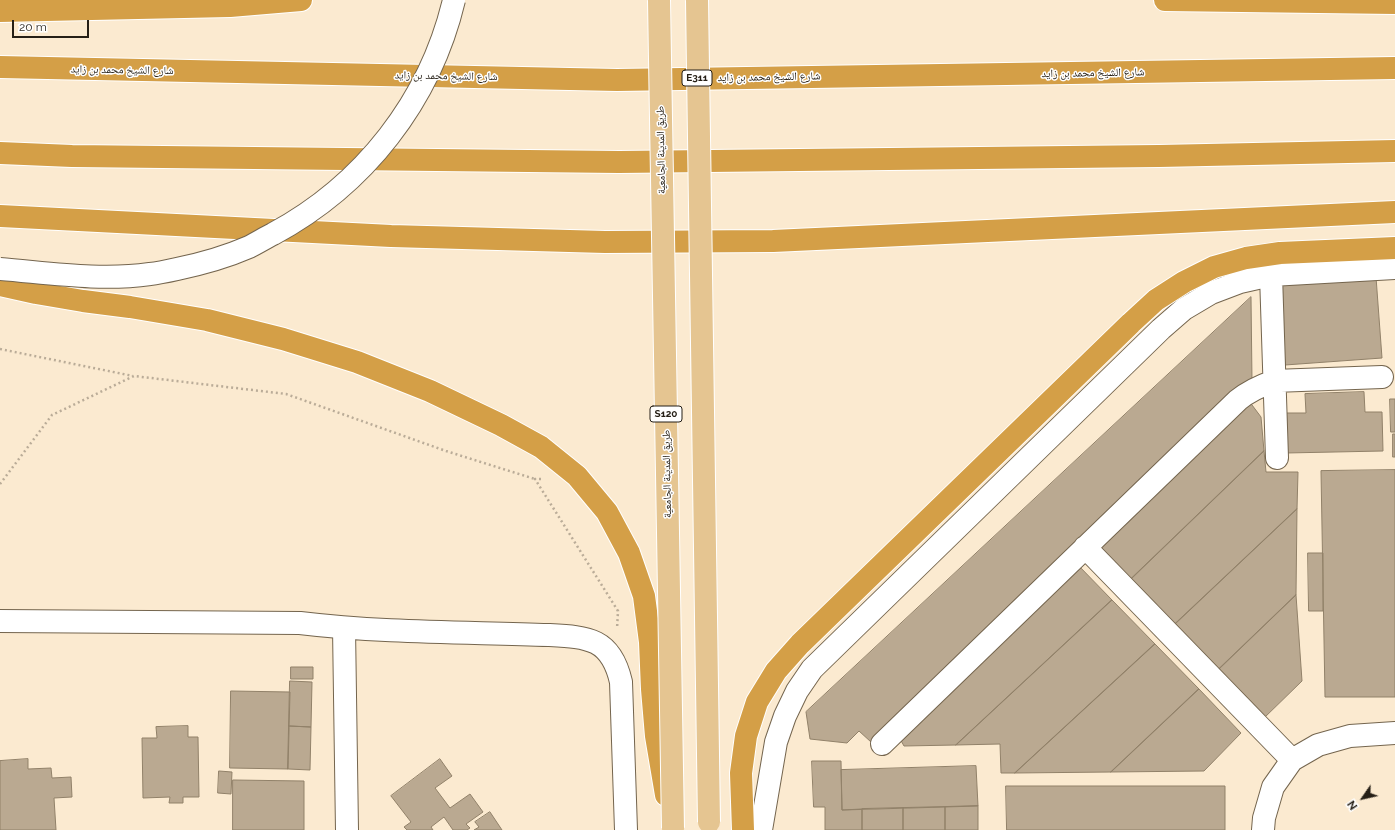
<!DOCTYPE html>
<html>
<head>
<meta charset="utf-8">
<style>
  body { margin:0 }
  #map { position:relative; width:1395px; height:830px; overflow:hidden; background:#fbead0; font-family:Raleway,sans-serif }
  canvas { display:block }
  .north { position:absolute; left:1343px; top:778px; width:40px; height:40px; -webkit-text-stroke:3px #fff; paint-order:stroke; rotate:236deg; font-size:11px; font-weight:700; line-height:16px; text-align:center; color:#251f16 }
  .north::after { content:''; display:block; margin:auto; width:14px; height:18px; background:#251f16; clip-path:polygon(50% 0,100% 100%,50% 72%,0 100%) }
  .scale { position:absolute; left:12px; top:20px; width:77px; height:18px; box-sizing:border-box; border:2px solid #251f16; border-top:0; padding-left:5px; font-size:12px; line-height:14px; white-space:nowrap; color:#251f16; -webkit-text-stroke:3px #fff; paint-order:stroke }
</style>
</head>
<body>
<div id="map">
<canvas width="1395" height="830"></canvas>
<div class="north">N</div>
<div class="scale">20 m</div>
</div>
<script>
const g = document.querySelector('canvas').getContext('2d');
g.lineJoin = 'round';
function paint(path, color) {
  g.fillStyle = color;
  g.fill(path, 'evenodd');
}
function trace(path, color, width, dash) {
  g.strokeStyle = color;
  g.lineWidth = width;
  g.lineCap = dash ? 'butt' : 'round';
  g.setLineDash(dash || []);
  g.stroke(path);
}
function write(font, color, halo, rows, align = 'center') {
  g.font = font + ' Raleway,"Noto Naskh Arabic",sans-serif';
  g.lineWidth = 3;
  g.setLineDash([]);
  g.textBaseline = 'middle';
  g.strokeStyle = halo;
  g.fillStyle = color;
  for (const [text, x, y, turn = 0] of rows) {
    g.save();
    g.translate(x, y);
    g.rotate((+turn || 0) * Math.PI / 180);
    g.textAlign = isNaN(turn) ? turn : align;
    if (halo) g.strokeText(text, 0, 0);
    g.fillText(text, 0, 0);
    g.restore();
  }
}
const building = new Path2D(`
  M1376,277l6,81 -97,7 -6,-81z
  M1251,297l1,84 -381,361 -12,-11 -12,12 -37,-4 -4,-27z
  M1364,392l1,20h17l1,39 -97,2 -1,-40h21l-1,-19z
  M1246,397l15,20 3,34 -135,130 -31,-33z
  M1390,399h5v33h-4z
  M1393,434h2v23h-2z
  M1264,451l2,21h32l-1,37 -124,117 -44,-45z
  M1395,470v227h-70l-4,-226z
  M1297,509l-1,86 -79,76 -44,-45z
  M1308,553h15v58h-14z
  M1076,563l36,37 -156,145 -52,1 -5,-9z
  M1296,595l6,86 -39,38 -46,-48z
  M1112,600l43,44 -140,129h-14l-1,-29 -44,1z
  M1155,644l44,45 -88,83 -96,1z
  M291,667h22v12h-22z
  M290,681l22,1 -1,45 -22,-1z
  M1199,689l42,44 -37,38 -93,1z
  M231,691l59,1 -2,77 -58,-1z
  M188,726v11h10l1,60h-16v6h-14l1,-6 -27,1 -1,-60h15l-1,-11z
  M289,726l22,1 -1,43 -22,-1z
  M28,759v10l23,-1 1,10 19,-1 1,20 -18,1 2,32h-56v-69z
  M440,759l12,17 -17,12 15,20 20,-14 13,18 -17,12 4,4 -3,2h-14l-9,-13 -13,10 2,3h-26l-3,-3 7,-5 -20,-26z
  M812,761h29l1,49 20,-1v21h-37v-23h-11z
  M976,766l2,40 -136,4 -1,-40z
  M219,771l13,1 -1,22 -13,-1z
  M233,780l71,1v49h-71z
  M1006,786h219v44h-218z
  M978,806v24h-33v-23z
  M945,807v23h-42v-22z
  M903,808v22h-41v-21z
  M490,812l12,18h-28l5,-3 -4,-5z`);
paint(building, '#baa991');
trace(building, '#918169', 1);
const minor = new Path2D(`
  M1271,275l6,183
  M1085,547l207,213
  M0,621l300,2c82,10 166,9 249,12 39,2 62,3 72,47l5,148
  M344,628l3,202
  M882,744l356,-344c11,-9 22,-14 36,-19l108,-4
  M761,830l15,-88 9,-26 12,-25 15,-22 349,-340 23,-20 27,-16 29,-11 31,-7 124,-7
  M1263,830l1,-12 9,-31 19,-27 26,-15 32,-9 45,-3`);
const highway = new Path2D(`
  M1165,0l230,3
  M0,11l230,-5 71,-6
  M0,67l617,13 778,-12
  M0,153l72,3 547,6 540,-6 236,-5
  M0,216l391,20 214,6 168,-1 622,-29
  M0,285l36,8 47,8 47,6 77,13 76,19 74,23 73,29 71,34 40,22 36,29 30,36 22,41 15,43 6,46 2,47 4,47 10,59
  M743,830l-2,-57 5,-37 11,-34 19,-31 24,-27 331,-321 25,-23 28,-18 30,-15 32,-9 34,-5 115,-5`);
trace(minor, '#74654e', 24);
trace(highway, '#fff', 24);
trace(new Path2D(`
  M0,349l133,27
  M541,479h-6l83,132 -1,18
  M0,484l52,-69 82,-39 152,18 160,57 89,28`), '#baac98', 2.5, [2, 3]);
trace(minor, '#fff', 22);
trace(highway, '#d49f47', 22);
const minorBridge = new Path2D(`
  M0,269c50,4 100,12 150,5 9,-1 18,-3 27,-5 24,-5 49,-12 72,-22 8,-4 16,-9 24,-13 91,-49 157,-133 181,-234`);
const majorBridge = new Path2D(`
  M659,0l14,828
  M697,0l12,822`);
trace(minorBridge, '#74654e', 24, []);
trace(majorBridge, '#fff', 24, []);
trace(minorBridge, '#fff', 22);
trace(majorBridge, '#e5c591', 22);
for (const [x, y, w] of [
  [697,78,30],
  [666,414,32]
]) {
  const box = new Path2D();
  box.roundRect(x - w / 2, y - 8, w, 16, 3);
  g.fillStyle = '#fff';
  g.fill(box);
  trace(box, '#251f16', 1);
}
write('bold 10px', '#251f16', null, [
  ["E311",697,78],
  ["S120",666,414]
]);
write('11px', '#251f16', '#fff', [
  ["شارع الشيخ محمد بن زايد",122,70,1],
  ["شارع الشيخ محمد بن زايد",1093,73,-1],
  ["شارع الشيخ محمد بن زايد",446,76,1],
  ["شارع الشيخ محمد بن زايد",769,77,-1],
  ["طريق المدينة الجامعية",661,150,-91],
  ["طريق المدينة الجامعية",667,474,-91]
]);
</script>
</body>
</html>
